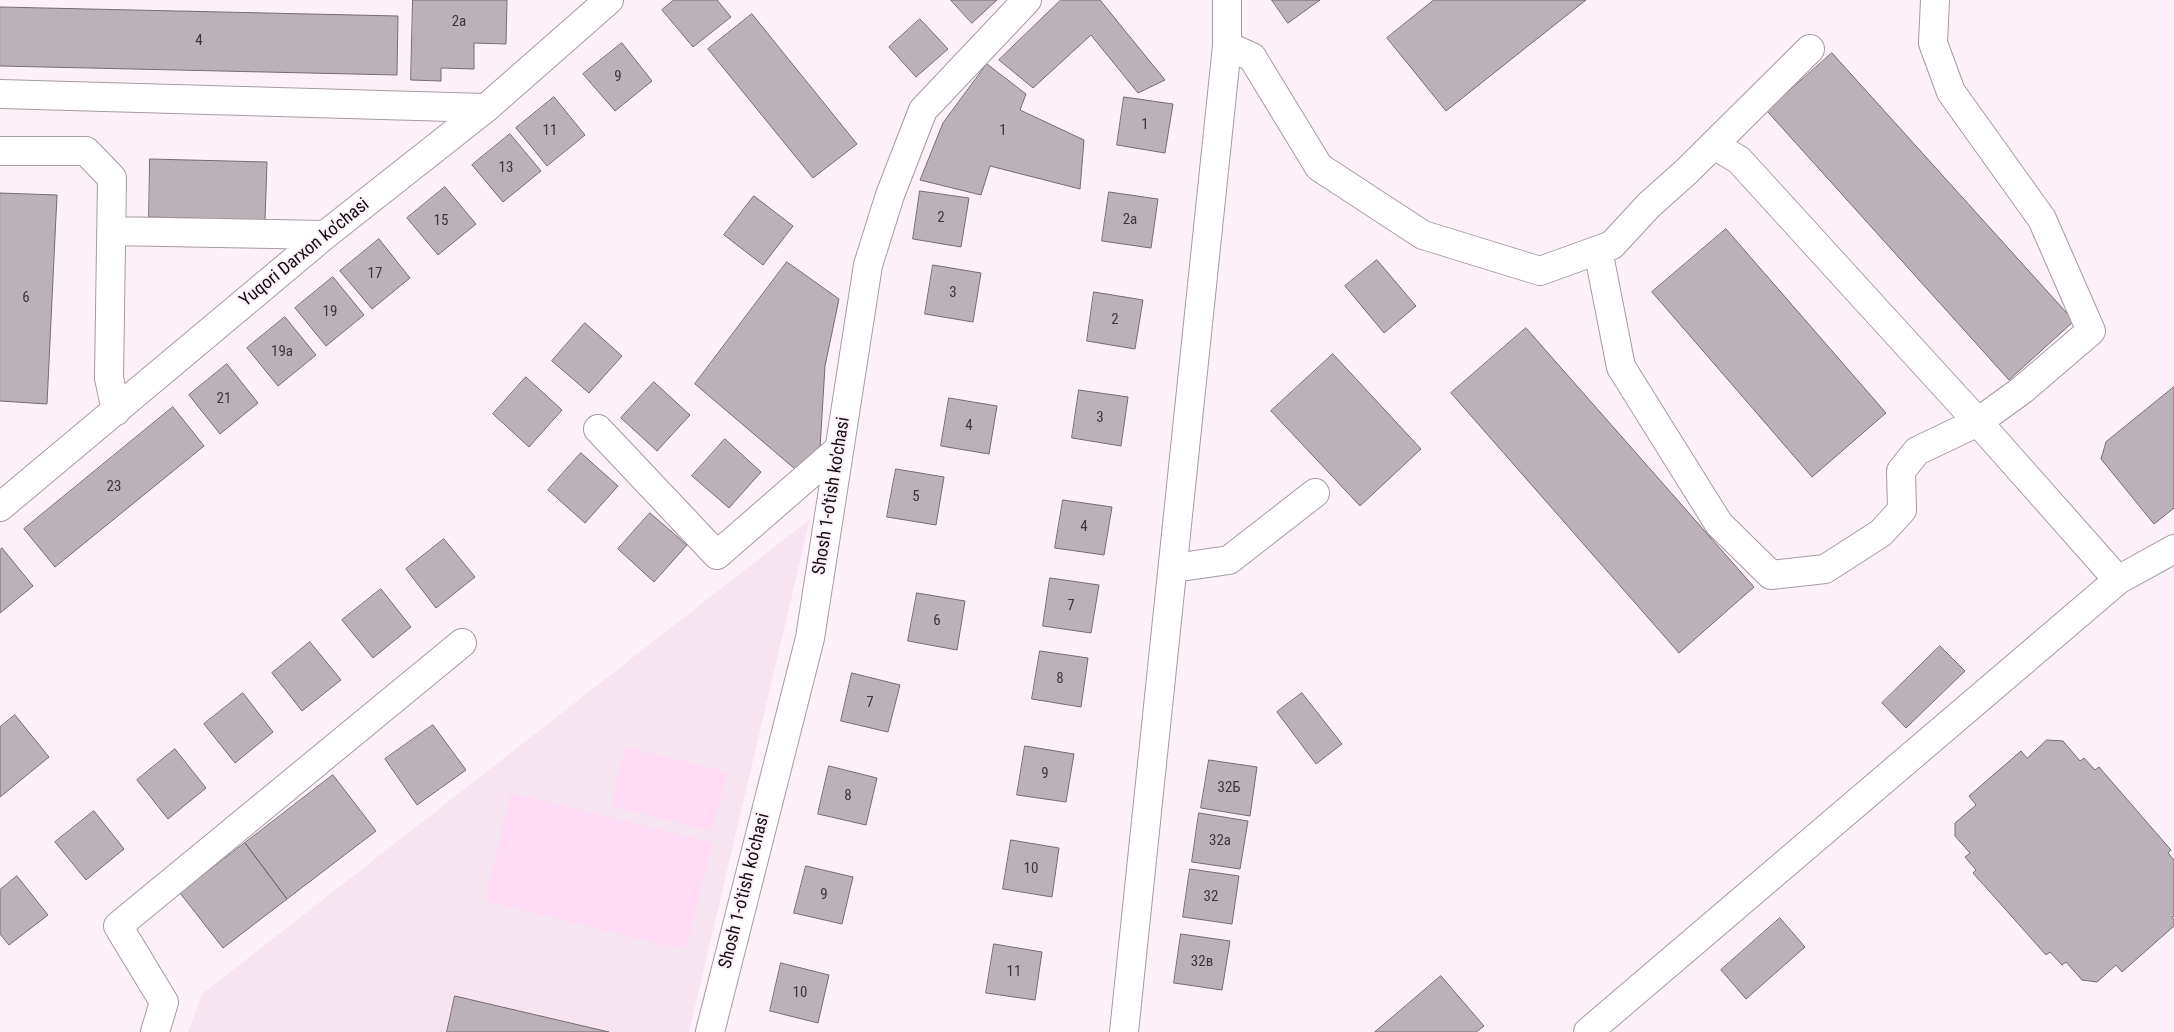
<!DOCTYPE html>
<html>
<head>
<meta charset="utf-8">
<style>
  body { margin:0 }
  canvas { display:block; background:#fcf1f9 }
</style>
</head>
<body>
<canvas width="2174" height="1032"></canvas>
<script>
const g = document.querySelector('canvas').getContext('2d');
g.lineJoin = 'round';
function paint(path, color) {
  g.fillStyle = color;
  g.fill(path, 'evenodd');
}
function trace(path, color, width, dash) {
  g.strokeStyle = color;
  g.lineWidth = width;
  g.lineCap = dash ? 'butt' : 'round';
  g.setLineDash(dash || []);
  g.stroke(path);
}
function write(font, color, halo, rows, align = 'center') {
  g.font = font + ' "Roboto Condensed",sans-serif';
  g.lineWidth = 4;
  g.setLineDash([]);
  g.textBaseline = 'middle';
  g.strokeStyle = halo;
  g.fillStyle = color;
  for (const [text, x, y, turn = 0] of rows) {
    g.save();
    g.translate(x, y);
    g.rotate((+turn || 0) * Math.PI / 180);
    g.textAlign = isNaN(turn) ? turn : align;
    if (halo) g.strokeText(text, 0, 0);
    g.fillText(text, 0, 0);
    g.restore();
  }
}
paint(new Path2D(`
  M810,519l-121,513h-501l14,-38z`), '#f6e4f0');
paint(new Path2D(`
  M625,747l102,25 -15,59 -101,-25z
  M511,793l201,50 -27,107 -200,-49z`), '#ffdbf4');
const building = new Path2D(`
  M413,0h94l-1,44 -32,-1v26l-33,-1v13l-30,-1z
  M674,0h43l14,17 -38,30 -31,-37z
  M951,0h46l-25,23z
  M1061,0h39l65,80 -27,13 -47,-58 -58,53 -34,-28z
  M1272,0h48l-32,23z
  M1434,0h152l-140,111 -59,-73z
  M0,7l398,9 -1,59 -397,-9z
  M752,14l105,130 -44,34 -105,-129z
  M920,19l28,30 -32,28 -27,-30z
  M622,43l30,38 -37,30 -32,-37z
  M1832,53l242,268 -65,59 -242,-269z
  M987,64l39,30 -6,16 64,30 -4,49 -90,-23 -9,29 -61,-15 23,-57z
  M554,97l31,38 -38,31 -31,-38z
  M1124,97l49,7 -8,49 -48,-8z
  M510,134l31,37 -38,31 -31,-37z
  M150,159l117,3 -2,58 -116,-3z
  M445,187l31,37 -38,31 -31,-37z
  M920,191l49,7 -8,49 -48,-8z
  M1109,192l49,7 -7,49 -49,-7z
  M0,193l57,2 -10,209 -47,-3z
  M754,196l39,30 -30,39 -39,-30z
  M1726,229l160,184 -74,64 -160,-185z
  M379,239l31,39 -38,31 -32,-38z
  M1377,260l39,46 -32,27 -39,-47z
  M787,262l52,37 -14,67 -5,82 -25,21 -100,-85z
  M933,265l48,8 -8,49 -48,-8z
  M333,277l31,38 -38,31 -31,-38z
  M1094,292l49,8 -8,49 -48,-8z
  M285,317l31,38 -38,31 -31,-38z
  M585,323l37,33 -33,37 -37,-32z
  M1526,328l228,259 -75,66 -228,-260z
  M1333,354l88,95 -61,57 -89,-95z
  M227,364l31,39 -38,31 -31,-39z
  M526,377l36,33 -33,37 -36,-33z
  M654,382l36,33 -33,36 -36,-33z
  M2174,387v121l-20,16 -53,-65 5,-17z
  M1079,390l49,7 -7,49 -49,-8z
  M949,398l48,8 -8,48 -48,-8z
  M173,407l31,39 -149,121 -31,-38z
  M725,439l36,33 -32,36 -37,-32z
  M581,453l37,33 -33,37 -37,-33z
  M896,469l48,8 -8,48 -49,-8z
  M1063,500l49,7 -8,48 -49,-7z
  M650,513l37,32 -33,37 -36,-33z
  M444,539l31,38 -39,31 -30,-39z
  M2,548l31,38 -33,27v-63z
  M1050,578l49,7 -8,48 -48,-7z
  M381,589l30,38 -38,31 -31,-38z
  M917,593l48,8 -8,49 -49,-9z
  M310,642l31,38 -39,31 -30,-38z
  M1940,646l25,25 -59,57 -24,-25z
  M1040,651l48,7 -7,49 -49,-8z
  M852,673l48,12 -12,47 -47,-11z
  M243,693l30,39 -38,31 -31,-39z
  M1302,693l40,51 -26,20 -39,-52z
  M15,715l34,42 -49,40v-70z
  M433,725l33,45 -49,35 -32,-46z
  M2047,740l16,1 17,20 4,-3 11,12 4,-3 72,83 -3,3 6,7v56l-2,1 2,3v6l-52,46 -6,-7 -19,17 -15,-2 -16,-18 -4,3 -12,-13 -4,3 -73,-82 3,-3 -11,-13 5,-4 -15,-17v-13l21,-18 -7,-9 52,-45 6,7z
  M1025,746l49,8 -8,48 -49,-7z
  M175,749l31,39 -38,31 -31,-39z
  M1209,760l48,7 -7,49 -49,-8z
  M829,766l48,12 -11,47 -48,-11z
  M333,775l43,56 -89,68 -42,-56z
  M94,811l30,38 -38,31 -31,-38z
  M1199,813l49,8 -8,48 -48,-7z
  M1011,840l48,8 -7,49 -49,-8z
  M245,843l42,56 -64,49 -43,-55z
  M806,866l47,11 -11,47 -48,-11z
  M1190,869l49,7 -7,48 -49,-7z
  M17,876l31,39 -39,30 -9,-11v-44z
  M1780,918l25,29 -59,52 -25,-29z
  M1181,934l49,7 -8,49 -48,-7z
  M994,944l48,8 -7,48 -49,-7z
  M781,963l48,12 -11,48 -48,-12z
  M1441,976l43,50 -8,6h-101z
  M455,996l154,36h-162z`);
paint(building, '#bbb1b8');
trace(building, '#766c73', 1);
const minor = new Path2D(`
  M1227,46l25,11 67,110 104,68 117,36 72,-26 37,-40 37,-33 124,-123
  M0,94l486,14
  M1714,145l25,15 239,262 140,158
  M0,151h86l26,27 -3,200 7,33
  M111,231l214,4
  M1598,250l23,117 98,157 52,51 54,-6 56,-36 21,-23 -1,-39 16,-20 61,-29 44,-32 69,-59 -49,-112 -91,-127 -18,-49 2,-43
  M598,429l119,126 122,-106
  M0,507l325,-272 161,-127 123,-108
  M1174,568l55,-8 86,-67
  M155,1032l9,-30 -46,-76 344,-283
  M710,1032l100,-394 58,-373 22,-70 33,-85 104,-110
  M1124,1032l103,-986v-46
  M1588,1032l530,-452 56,-31`);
trace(minor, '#a59ba2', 30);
trace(minor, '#fff', 28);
write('15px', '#3c373a', null, [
  ["2a",459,22],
  ["4",199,41],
  ["9",618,77],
  ["1",1145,125],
  ["11",550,131],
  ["1",1003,131],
  ["13",506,168],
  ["2",941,218],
  ["2а",1130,220],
  ["15",441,221],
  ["17",375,274],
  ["3",953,293],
  ["6",26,298],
  ["19",330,312],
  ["2",1115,320],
  ["19а",282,352],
  ["21",224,399],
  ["3",1100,418],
  ["4",969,426],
  ["23",114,487],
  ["5",916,497],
  ["4",1084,527],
  ["7",1071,606],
  ["6",937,621],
  ["8",1060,679],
  ["7",870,703],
  ["9",1045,774],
  ["32Б",1229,788],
  ["8",848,796],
  ["32a",1220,841],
  ["10",1031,869],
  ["9",824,895],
  ["32",1211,897],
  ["32в",1202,962],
  ["11",1014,972],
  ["10",800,993]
]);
write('18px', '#110e10', '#fcf1f9', [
  ["Yuqori Darxon ko'chasi",305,253,-39],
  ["Shosh 1-o'tish ko'chasi",832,496,-81],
  ["Shosh 1-o'tish ko'chasi",745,891,-76]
]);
</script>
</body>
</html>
